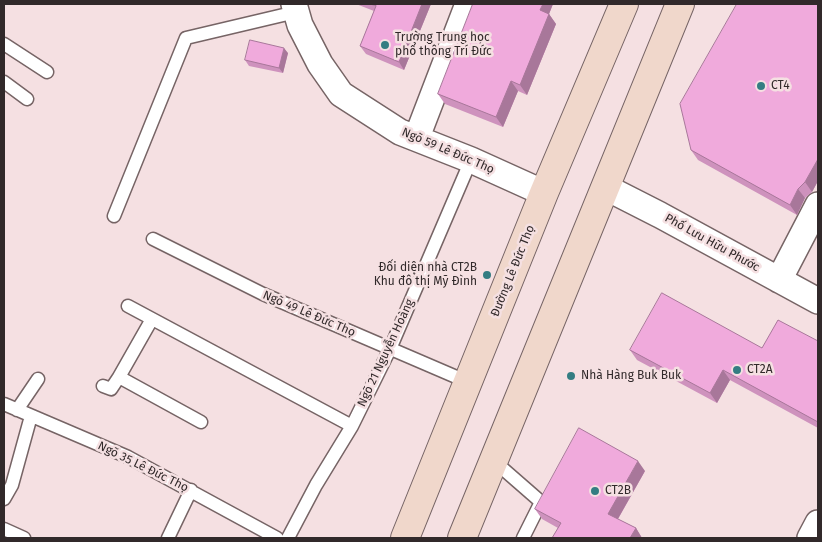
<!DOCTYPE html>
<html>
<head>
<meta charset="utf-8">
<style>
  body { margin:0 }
  #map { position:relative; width:822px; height:542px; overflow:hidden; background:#f5e0e2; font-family:"Fira Sans",sans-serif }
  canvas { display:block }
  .frame { position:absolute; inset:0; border:5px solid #31292a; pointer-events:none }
</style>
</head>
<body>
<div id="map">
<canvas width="822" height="542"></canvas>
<div class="frame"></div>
</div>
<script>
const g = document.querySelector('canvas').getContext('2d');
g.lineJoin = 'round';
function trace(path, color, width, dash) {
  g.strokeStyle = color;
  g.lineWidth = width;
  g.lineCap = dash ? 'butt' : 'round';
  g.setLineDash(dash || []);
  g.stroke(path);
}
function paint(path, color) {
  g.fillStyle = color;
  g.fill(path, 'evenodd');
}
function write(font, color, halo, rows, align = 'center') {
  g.font = font + ' "Fira Sans",sans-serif';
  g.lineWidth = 5;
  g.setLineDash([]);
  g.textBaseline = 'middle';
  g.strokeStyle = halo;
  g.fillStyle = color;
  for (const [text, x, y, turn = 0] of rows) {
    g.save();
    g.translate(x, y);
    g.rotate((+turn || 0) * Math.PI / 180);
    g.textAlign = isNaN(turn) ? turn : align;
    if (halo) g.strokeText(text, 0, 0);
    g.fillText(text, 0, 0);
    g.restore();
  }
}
const service = new Path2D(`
  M4,44l43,28
  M4,82l23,17
  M114,216l72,-178 110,-26
  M153,239l110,55 205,88
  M128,306l224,120
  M152,319l-33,58 82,45
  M103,386l8,3 8,-12
  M4,404l124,53 149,81
  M17,410l21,-31
  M494,461l47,41 -18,36
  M4,499l8,-14 19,-69
  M4,529l20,9
  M168,538l23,-48
  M288,538l28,-53 36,-59 38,-77 81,-189`);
const minor = new Path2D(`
  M294,4l6,21 20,39 21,30 59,38 71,28 73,33
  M417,137l51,-133
  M605,187l55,28 158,86
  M779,280l39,-75
  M810,538l8,-15`);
const secondary = new Path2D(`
  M405,538l139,-345 80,-189
  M462,538l218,-534`);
trace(service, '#766465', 15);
trace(minor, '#766465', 28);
trace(secondary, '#766465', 30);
trace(service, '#fff', 12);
trace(minor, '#fff', 25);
trace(secondary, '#f0d7cb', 28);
paint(new Path2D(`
  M356,4h75l-27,66 -38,-16 -6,-8 14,-35z
  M473,4h80l-4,10 7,10 -29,71 -9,-4 -15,36 -58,-23 -7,-10z
  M818,4v177l-6,11 -7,6 -8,17 -99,-55 -7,-10z
  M288,53l-5,20 -34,-7 -4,-6z
  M818,341v87l-88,-48 -13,23 -80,-43 -7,-10 132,-2z
  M645,471l-27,48 18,9 6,10h-90l6,-10 -16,-9 -7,-10z`), '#ce92bd');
paint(new Path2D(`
  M422,4h9l-27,66 -5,-8z
  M543,4h10l-4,10 7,10 -29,71 -7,-10 20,-75z
  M284,48l4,5 -5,20 -4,-5z
  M511,81l7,10 -15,36 -7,-10z
  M818,159v22l-6,11 -7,-10z
  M798,189l7,9 -8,17 -7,-10z
  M723,370l7,10 -13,23 -7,-10z
  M638,461l7,10 -30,53 -7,-10z
  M636,528l6,10h-12z`), '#a8779a');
const building = new Path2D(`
  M370,4h52l-23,58 -39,-16 16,-40z
  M473,4h70l-3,6 9,4 -29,71 -9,-4 -15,36 -58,-23z
  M737,4h81v155l-13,23 -7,7 -8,16 -99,-55 -11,-46z
  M250,40l34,8 -5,20 -34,-8z
  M662,293l100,55 16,-28 40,21v81l-95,-52 -13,23 -80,-43z
  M579,428l59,33 -30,53 28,14 -6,10h-78l9,-15 -26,-14z`);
paint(building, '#f0aadc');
trace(building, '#a8779a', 1);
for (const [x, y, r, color] of [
  [385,45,5,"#347d82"],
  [761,86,5,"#347d82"],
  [487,275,5,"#347d82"],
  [737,370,5,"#347d82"],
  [571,376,5,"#347d82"],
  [595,491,5,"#347d82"]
]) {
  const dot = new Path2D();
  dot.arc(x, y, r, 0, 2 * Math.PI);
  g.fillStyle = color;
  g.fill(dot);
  trace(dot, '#f5e0e2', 2);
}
write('12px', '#31292a', '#f5e0e2', [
  ["Trường Trung học",395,38],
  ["phổ thông Trí Đức",395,52],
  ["CT4",771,86],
  ["Đối diện nhà CT2B",477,268,"right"],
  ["Khu đô thị Mỹ Đình",477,282,"right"],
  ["CT2A",747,370],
  ["Nhà Hàng Buk Buk",581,376],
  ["CT2B",605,491]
], 'left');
write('12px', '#31292a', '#f5e0e2', [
  ["Ngõ 59 Lê Đức Thọ",448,151,23],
  ["Phố Lưu Hữu Phước",712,243,29],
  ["Đường Lê Đức Thọ",513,271,-68],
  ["Ngõ 49 Lê Đức Thọ",309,314,23],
  ["Ngõ 21 Nguyễn Hoàng",386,353,-65],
  ["Ngõ 35 Lê Đức Thọ",143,467,26]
]);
</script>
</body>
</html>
